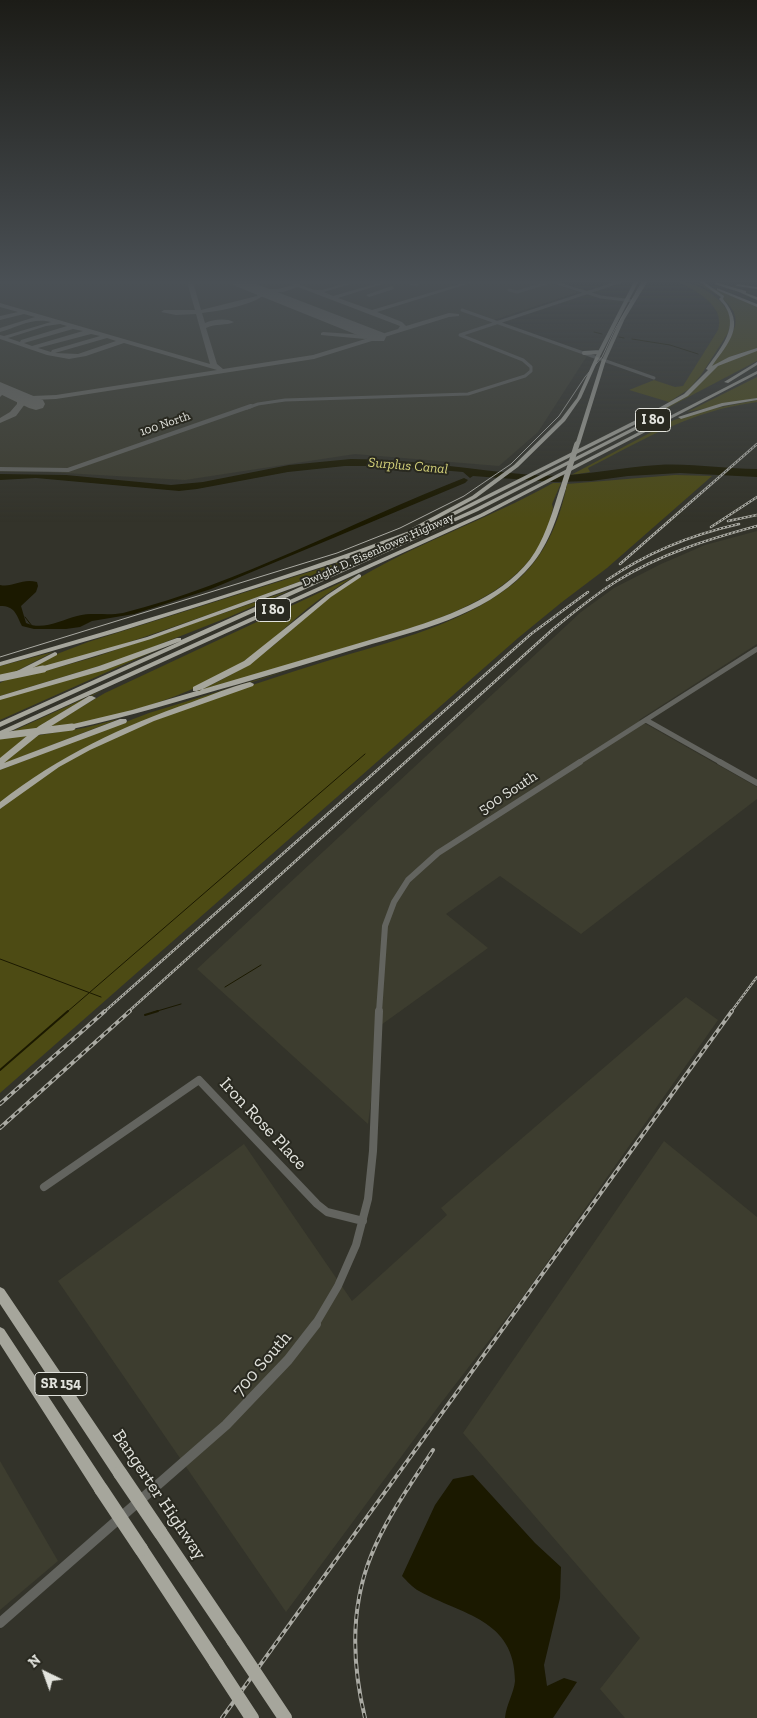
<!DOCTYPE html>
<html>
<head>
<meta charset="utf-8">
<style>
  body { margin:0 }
  #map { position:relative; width:757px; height:1718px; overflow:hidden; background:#33332a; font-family:"Zilla Slab",serif }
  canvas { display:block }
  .north { position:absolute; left:20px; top:1648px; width:50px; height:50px; -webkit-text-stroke:4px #292920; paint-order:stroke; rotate:318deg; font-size:14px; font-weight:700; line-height:20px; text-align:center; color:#e2e3dd }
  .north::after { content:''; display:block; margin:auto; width:18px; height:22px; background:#e2e3dd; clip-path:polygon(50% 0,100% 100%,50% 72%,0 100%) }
</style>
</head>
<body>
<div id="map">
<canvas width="757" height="1718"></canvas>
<div class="north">N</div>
</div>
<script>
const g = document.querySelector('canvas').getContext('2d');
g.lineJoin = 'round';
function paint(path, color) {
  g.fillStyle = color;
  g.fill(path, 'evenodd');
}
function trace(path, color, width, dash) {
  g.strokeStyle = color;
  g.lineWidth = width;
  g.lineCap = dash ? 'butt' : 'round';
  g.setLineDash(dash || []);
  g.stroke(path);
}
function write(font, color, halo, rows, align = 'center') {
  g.font = font + ' "Zilla Slab",serif';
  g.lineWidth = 4;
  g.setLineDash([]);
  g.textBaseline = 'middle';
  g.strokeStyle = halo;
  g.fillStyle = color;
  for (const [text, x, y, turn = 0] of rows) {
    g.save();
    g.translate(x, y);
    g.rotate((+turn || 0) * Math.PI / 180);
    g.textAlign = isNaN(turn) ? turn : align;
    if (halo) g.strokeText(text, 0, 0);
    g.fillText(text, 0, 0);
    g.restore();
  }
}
paint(new Path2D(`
  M0,282h547l32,10 -88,29 96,35 -49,76 -39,34 -144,-12 -170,26 -138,-8h-47z
  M757,531v113l-118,76 118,67v12l-176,135 -81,-58 -54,38 42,34 -107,77 -13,99 -171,-155 384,-357 33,-24 47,-24 44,-19z
  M686,997l32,23 -194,275 -86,112 -152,205 -228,-331 186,-137 108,157 95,-86 -6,-7z
  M664,1141l93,76v501h-132l-25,-29 40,-51 -177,-205z
  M0,1461l58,100 -58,49z`), '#3d3d2f');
paint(new Path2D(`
  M678,282c23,0 42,15 54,35l-4,16 -27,42 -12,14 -20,13 -40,-12 25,-10 21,7 8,-1 35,-56c8,-24 -23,-40 -40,-48z
  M692,282l19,5 46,19v42l-25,8 -21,11c7,-13 20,-26 24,-41 6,-22 -27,-37 -43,-44z
  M757,350v11l-122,64 57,-33 25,-26z
  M757,377v21l-70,14z
  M757,400v2c-67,9 -110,36 -169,66l2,4 -19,3 103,-55 37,-11z
  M675,475l37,1 -105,92 -45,34 -44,36 -518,455v-284c20,-15 40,-33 61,-45 78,-43 165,-71 250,-98 68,-22 145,-37 202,-82 31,-25 47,-63 54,-100z
  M553,483h8l-9,21 1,4c-3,12 -6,26 -13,37 -26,43 -73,63 -119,80l-230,69c26,-11 51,-24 73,-41 29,-22 54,-50 85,-69 64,-40 138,-64 204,-101z
  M341,562l4,2c-105,41 -211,77 -318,112l68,-19 196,-67 -62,27 -107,42 -122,37v-13l57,-29 31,-12z
  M355,576c-16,10 -32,20 -47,32 -20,16 -37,35 -58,49 -61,43 -134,60 -207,73l62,-37z
  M172,643l-172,77v-21z
  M53,652l-46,24 -7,1v-11z
  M295,668l-46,15 -169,67 -37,22 -43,32v-34l149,-57z
  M103,690l-37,20 -66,49v-22z
  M119,719l-119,46 34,-29 50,-8z`), '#4d4b14');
paint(new Path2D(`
  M351,459c62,0 121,11 182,16 42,4 83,-8 125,-10 34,-2 66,4 99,4v8l-77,-4 -52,3 -37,5 -37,1 -81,-6 -3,2 -7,-6 -71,-6h-47l-57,6 -91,17 -18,2 -143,-13 -36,2v-6l66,1 105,10 32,-3 86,-17z
  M464,478l4,2 -3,3 -254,106 -77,25 -42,7 -12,6 -14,2h-32l-12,-3c-6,-12 -7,-20 -22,-20v-21c13,3 21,-7 37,-3l1,4 -2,6 -15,14 5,17c17,8 35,-3 51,-7 15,-4 31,0 46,-3 118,-30 228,-91 341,-135z
  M473,1475l62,68 26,24 -1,31 -16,67 3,21 17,-8 13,4 -24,36h-48c1,-13 9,-25 10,-37 0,-62 -53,-66 -96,-90 -6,-3 -12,-10 -17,-15l33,-71 18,-26z`), '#1b1900');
trace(new Path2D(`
  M594,332l8,2
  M619,337l5,1
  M632,339l38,6 28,9
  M25,617l7,9
  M0,959l101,38
  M225,987l36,-22
  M67,1012l298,-258
  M154,1012l27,-8`), '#1b1900', 1);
trace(new Path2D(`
  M145,1015l13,-4
  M0,1070l68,-59`), '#1b1900', 2);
paint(new Path2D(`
  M187,282h6l8,28 56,-14 2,-3 -3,-4h22l15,-4 -5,-3c11,0 20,8 30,8 12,0 25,-9 39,-8l-33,10 9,4 49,-14v2l-44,14 34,12 94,-28h8l-97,30 25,10 4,4 43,-13 10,1v2l-10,1 -135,42 -258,40 -24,1 -9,-2 2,6 -9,12 -16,7v-5l10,-6 7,-8v-5l-7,-6 4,-2 18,5 24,-1 161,-25 -93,-27 -38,13 -17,3 -22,-4 -47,-16v-4l4,1 47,-14c-18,-5 -34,5 -51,10v-4l35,-11 -11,-3 -24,6v-4l18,-4 -18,-5v-4l210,61 -14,-50 -20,1 -15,-3 3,-2h31zM298,287l102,39 -2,3 -85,26 -90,14 -6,-5 -11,-36c10,-5 20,-2 28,-6 -7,-4 -21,-3 -29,1l-3,-10c17,-2 53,-8 64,-20l17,-1zM60,324l7,2 -46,14 -1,2 -12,-4 38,-12zM73,329l10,2 -51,15 -8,-3zM91,334l9,2 -48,14 -1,2 -13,-4zM107,338l9,3 -38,13 -23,-1z
  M392,286l2,3 -25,8 -3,-2z
  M323,332l42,3 3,2 -3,2 -44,-4v-2z
  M0,385l6,6 -6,6z`), '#6e6e66');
paint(new Path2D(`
  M231,282h20l133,51 2,4 -2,4h-12l-139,-56z
  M0,382l43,18 2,4 -2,4 -7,2 -7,-2 -29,-14z`), '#6e6e66');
trace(new Path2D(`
  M407,282l10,3
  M553,282l48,15 32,4
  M509,290l8,2 33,-10
  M462,310l192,68
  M247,408l11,-4 27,-4 183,-6 57,-18 6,-5v-4l-8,-7 -63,-25 159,-53`), '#63645f', 3);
trace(new Path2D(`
  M0,469l68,1 183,-64`), '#63645f', 4);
trace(new Path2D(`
  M646,720l76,43
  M578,763l179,-114`), '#63645f', 5);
trace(new Path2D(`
  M720,762l37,21
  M379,1012l6,-86 9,-24 14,-22 30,-27 142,-91`), '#63645f', 6);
trace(new Path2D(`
  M44,1187l155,-107 118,124 10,8 36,9
  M315,1325l23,-39 18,-41 12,-46 5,-48 6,-140`), '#63645f', 8);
trace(new Path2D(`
  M0,1623l226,-198 62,-65 28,-36`), '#63645f', 10);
trace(new Path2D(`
  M584,353l16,-1
  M597,358l39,-76
  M604,360l19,-42 22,-36`), '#93948b', 4);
paint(new Path2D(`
  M700,282h4l20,14 -1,3c23,27 6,43 -11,67l17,-9 28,-9v3l-39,15 -30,30 -42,23 -191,96h-4v-2l195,-98 38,-21 24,-24 -2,-1c11,-17 33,-39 20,-61 -1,-3 -5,-6 -7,-9l2,-2z
  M715,282l31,9v2l11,4v3l-18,-8 -25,-8z
  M737,284l20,3v2l-21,-3z
  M717,288l40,16v3l-40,-17z
  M597,357l2,1 -18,40 -16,23 -47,46 -42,31 -54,29 2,2 -1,1 -79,30 -226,72 -118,34v-4c139,-40 277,-81 412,-132v-2l60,-32 42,-31 47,-46 16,-21 18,-40z
  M602,359l4,1 -26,84 -5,1z
  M757,362v3l-29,18 -4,-1z
  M757,371v3l-273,142 -484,220v-5l480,-217z
  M757,398v2l-34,6 -42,13 -3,-2 44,-14z
  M646,421l5,1 -173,89 -478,216v-5l181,-81 -76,29 -105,30v-4l99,-30 78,-28h4v2l137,-61 -167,60 -105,32h-6v-4l107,-30 171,-62h4l1,2 151,-68z
  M563,486l3,2c-9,30 -18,61 -41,84 -42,44 -106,58 -163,75 -40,12 -81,25 -123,37 -55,15 -110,33 -167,45l-4,-2 1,-2 63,-15 275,-81c44,-14 102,-35 128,-77 12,-20 18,-42 25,-64z
  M359,574l2,1v2l-30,20 -81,68 -51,26h-6v-4l51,-26 83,-66z
  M55,652l2,1v2l-43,23h-3l-4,-2z
  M250,682l4,2 -1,2 -99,35 -64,29 -31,17 -59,42v-7c59,-46 122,-76 192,-100 19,-7 38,-15 58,-20z
  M89,696h3l4,2 -51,32 -41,33 116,-44h6l1,2 -1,2 -126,47v-12l39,-32z
  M0,1287l4,2 121,179 2,5 -2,5 -5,2 -5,-2 -115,-174z
  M0,1327l4,2 102,155 2,5 -2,5 -5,2 -5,-2 -96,-150z
  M160,1525l5,2 73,108 3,5 -3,5 -5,3 -5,-3 -73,-108 -2,-5 2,-5z
  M141,1542l5,2 75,114 3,5 -3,5 -5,3 -5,-3 -75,-114 -2,-5 2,-5z`), '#a6a69c');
trace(new Path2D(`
  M0,657l337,-104 63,-25 64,-32 47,-32 48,-48 26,-39 17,-20 12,-26 28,-49`), '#aaaaa3', 1);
const railFar1 = new Path2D(`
  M728,521l29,-6
  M711,527l46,-30
  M620,564l137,-120
  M607,580c41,-28 83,-45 132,-56
  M104,1012l427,-378 57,-42
  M128,1012l424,-382c21,-17 42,-35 65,-49 43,-27 92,-42 140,-55
  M731,1012l26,-35`);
const rail = new Path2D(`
  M0,1104l105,-93
  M0,1128l130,-117
  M222,1718l510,-707
  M365,1718c-13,-54 -15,-110 6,-162 15,-38 40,-72 62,-106`);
trace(railFar1, '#aaaaa3', 2.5);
trace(rail, '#aaaaa3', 4);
trace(railFar1, '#292920', 1, [2]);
trace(rail, '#292920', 2, [5]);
trace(new Path2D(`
  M563,488l14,-44`), '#a6a69c', 5.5);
trace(new Path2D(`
  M0,678l43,-9
  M0,736l72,-9`), '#a6a69c', 7);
trace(new Path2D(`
  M120,1473l40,59
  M101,1489l40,60
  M233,1640l52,78
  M216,1663l36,55`), '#a6a69c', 14);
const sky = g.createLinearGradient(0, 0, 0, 522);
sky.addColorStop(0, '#1c1c17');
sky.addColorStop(0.54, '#4a5055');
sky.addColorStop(1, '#4a505500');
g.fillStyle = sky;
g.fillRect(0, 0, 757, 522);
write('12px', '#e2e3dd', '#292920', [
  ["100 North",165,424,-19],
  ["Dwight D. Eisenhower Highway",378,550,-24]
]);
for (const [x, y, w] of [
  [653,420,35],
  [273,610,35],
  [61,1384,52]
]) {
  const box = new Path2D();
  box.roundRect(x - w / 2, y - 11.5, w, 23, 4);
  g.fillStyle = '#292920';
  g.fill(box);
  trace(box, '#e2e3dd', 1);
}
write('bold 14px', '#e2e3dd', null, [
  ["I 80",653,420],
  ["I 80",273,610],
  ["SR 154",61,1384]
]);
write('italic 14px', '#d4d179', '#292920', [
  ["Surplus Canal",408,466,5]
]);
write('15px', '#e2e3dd', '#292920', [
  ["500 South",508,793,-33]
]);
write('18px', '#e2e3dd', '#292920', [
  ["Iron Rose Place",263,1124,47],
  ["700 South",262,1364,-49],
  ["Bangerter Highway",159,1495,56]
]);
</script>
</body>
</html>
